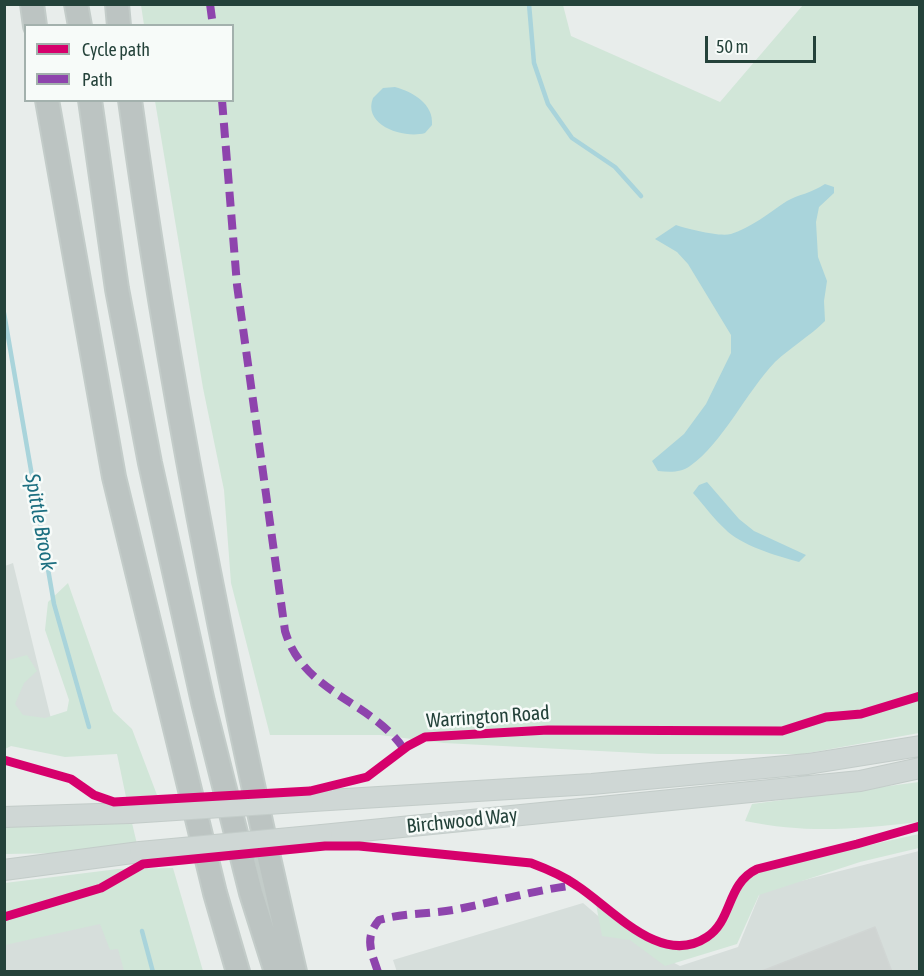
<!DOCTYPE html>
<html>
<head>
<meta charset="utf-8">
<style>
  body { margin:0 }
  #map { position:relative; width:924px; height:976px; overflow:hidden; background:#e8edeb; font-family:"Asap Condensed",sans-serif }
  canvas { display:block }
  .frame { position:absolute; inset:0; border:6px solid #24423a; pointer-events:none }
  .legend { position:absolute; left:24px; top:24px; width:210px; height:78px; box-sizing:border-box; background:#f7fbf9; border:2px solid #a3b1ad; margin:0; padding:8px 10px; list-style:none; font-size:18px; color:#24423a }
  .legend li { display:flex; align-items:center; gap:12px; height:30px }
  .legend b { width:30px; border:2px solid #a3b1ad }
  .scale { position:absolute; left:705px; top:36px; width:111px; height:27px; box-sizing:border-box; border:3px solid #24423a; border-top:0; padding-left:8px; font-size:18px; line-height:21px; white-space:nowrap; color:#24423a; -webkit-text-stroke:4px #f7fbf9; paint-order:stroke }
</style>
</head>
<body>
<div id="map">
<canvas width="924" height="976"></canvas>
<div class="frame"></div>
<ul class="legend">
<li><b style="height:8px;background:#d6006c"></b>Cycle path</li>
<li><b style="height:8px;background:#8e44ad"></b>Path</li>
</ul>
<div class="scale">50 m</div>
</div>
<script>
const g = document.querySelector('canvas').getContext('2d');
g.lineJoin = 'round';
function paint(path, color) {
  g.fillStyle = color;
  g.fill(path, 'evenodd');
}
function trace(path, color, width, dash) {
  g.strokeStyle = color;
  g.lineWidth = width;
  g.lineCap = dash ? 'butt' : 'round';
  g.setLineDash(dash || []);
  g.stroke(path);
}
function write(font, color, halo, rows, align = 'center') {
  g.font = font + ' "Asap Condensed",sans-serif';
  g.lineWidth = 5;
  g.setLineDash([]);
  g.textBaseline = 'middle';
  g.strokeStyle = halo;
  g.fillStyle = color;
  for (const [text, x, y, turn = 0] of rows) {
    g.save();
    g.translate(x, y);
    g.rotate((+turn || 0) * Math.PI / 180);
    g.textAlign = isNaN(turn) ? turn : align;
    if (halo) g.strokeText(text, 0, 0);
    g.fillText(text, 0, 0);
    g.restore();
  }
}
paint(new Path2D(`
  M13,563l40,164 -48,4v-165z
  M919,851v120l-522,1 -4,-12 190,-57 35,30 62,33 58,-19 23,-56z
  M102,918l19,26 7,27h-123l-1,-31z`), '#d6dedb');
paint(new Path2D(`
  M141,5h422l8,31 149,66 83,-97h116v728l-116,21h-145l-214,-11 -64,-8h-110l-39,-152 -7,-93 -21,-102 -48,-287 77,-1v-74l-88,-1z
  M68,583l45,128 19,18 25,66 -31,2 -9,-43 -52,3 -54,-11 -6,3v-88l22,-6 10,16 -13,12 -9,21 8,11 22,3 22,-7 2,-11 -24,-70 3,-28z
  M919,782v43v-3c-64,7 -110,12 -174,-1l7,-17z
  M132,823l5,21 -71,9 -61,1v-28z
  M919,834v14l-59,14 -101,33 -22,49 -72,22 -35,-26 -28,-4 -6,-32c29,21 61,55 101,40 10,-3 19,-7 26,-17 17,-27 8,-41 40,-58z
  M173,868l30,103h-79l-6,-22 -8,1 -10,-26 -95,21v-62l113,-14z`), '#d1e6d8');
paint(new Path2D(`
  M395,87c18,5 39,17 37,38l-7,8c-20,6 -63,-7 -52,-35l10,-10z
  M825,184l9,3v6l-15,14 -3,15 2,35 9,24 -3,20 1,20c-15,15 -34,26 -50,41 -28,29 -53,82 -85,104 -9,7 -21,6 -32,5l-6,-10 32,-27 22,-30 25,-51v-18l-43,-71 -11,-12 -22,-13 21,-14c12,4 43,12 55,9 20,-6 39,-22 56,-33 10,-6 25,-8 38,-17z
  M707,482l32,37 15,12 52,24 -7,7c-22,-6 -59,-17 -74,-33 -12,-11 -21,-24 -32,-36l6,-8z`), '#a9d4db');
trace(new Path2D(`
  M529,4l5,59 14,41 24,34 43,29 26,29
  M4,313l50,291 35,123
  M142,931l11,41`), '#a9d4db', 4.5);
const building = new Path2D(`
  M875,927l17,45h-130v-1z`);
paint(building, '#cfd4d2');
trace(building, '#d1d6d4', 1.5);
const major = new Path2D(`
  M313,801l279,-17 216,-20 112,-18
  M4,817l126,-4
  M322,835l538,-54 60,-13
  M4,870l136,-18`);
const highway = new Path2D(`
  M32,4l3,22
  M76,4l4,22
  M117,4l2,22
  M47,100l67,377 101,416 23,79
  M90,100l27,189 33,174 53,239 48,191 25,79
  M130,100c40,293 98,584 165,872`);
trace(major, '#c3ccc9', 22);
trace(highway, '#c3ccc9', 26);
trace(major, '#cfd7d5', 20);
trace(highway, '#bcc4c2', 22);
const majorBridge = new Path2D(`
  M130,813l183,-12
  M140,852l182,-17`);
trace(majorBridge, '#c3ccc9', 22, []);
trace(majorBridge, '#cfd7d5', 20);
trace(new Path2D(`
  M210,4l3,22
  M222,100l15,185 48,346c19,63 84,68 119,118
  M378,972c-7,-21 -14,-34 1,-52 23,-7 50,-6 74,-10 42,-8 81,-20 123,-25`), '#8e44ad', 8, [15, 8]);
trace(new Path2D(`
  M4,760l67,19 23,16 20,7 196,-11 57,-14 41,-31 17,-9 123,-7 234,1 44,-14 35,-3 59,-18
  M4,917l97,-29 42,-24 182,-18h34l172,17c16,6 31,12 45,22 36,23 85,83 131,52 26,-17 19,-53 50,-68l100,-25 63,-18`), '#d6006c', 9);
write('20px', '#24423a', '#f7fbf9', [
  ["Warrington Road",488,717,-4],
  ["Birchwood Way",462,821,-6]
]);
write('italic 21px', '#1c6f80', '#f7fbf9', [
  ["Spittle Brook",40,522,80]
]);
</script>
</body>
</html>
